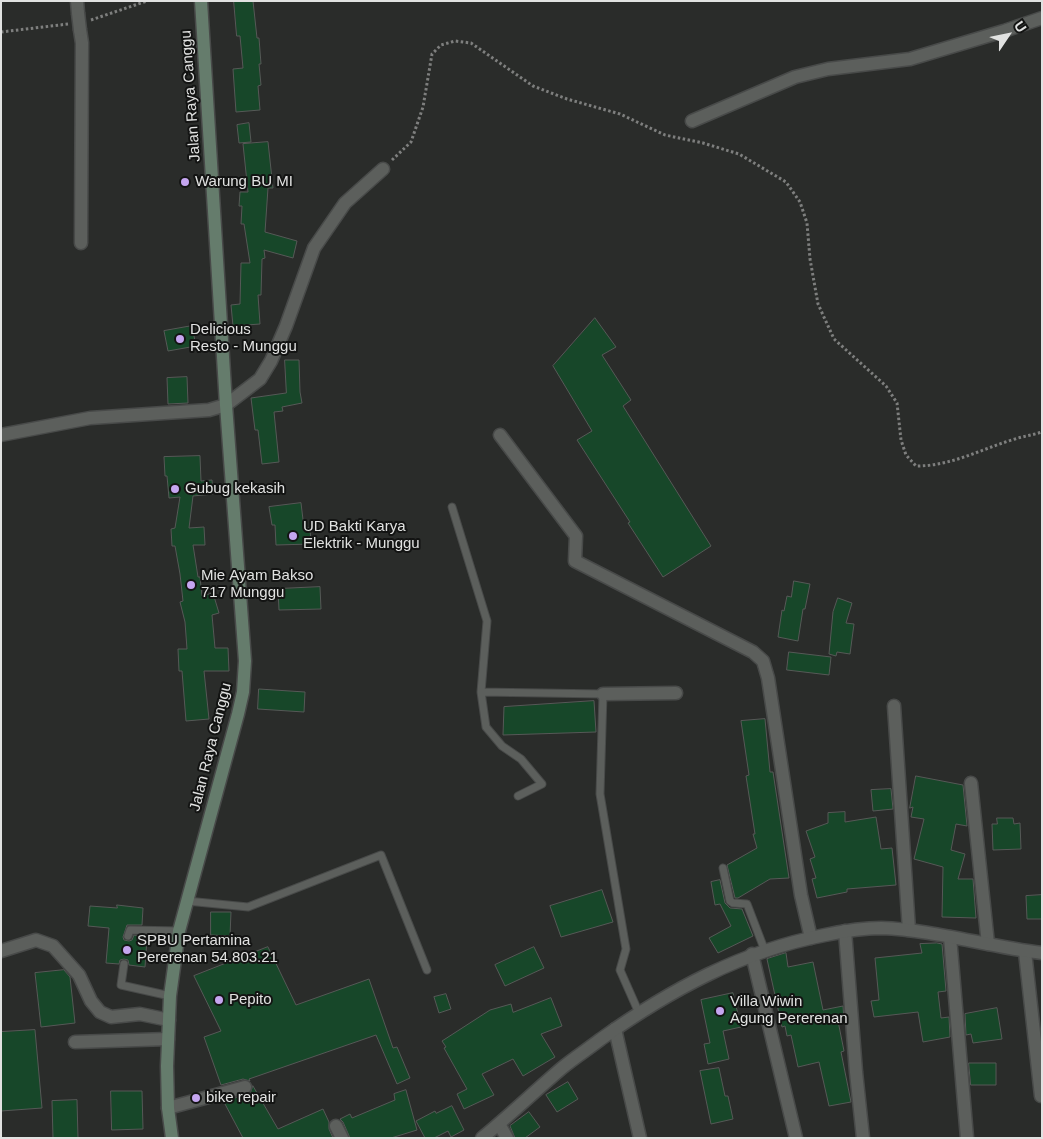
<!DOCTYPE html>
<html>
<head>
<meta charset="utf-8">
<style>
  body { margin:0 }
  #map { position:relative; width:1043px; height:1139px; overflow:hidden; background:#2a2c2a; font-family:Helvetica,sans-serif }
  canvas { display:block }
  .frame { position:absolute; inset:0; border:2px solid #e1e2e1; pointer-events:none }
  .north { position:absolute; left:983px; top:10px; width:50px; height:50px; -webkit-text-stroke:4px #131413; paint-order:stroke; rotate:56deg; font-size:14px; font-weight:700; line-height:20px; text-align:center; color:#e1e2e1 }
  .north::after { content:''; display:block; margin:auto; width:18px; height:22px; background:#e1e2e1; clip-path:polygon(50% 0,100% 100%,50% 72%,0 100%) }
</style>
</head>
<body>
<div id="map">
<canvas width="1043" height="1139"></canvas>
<div class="frame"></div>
<div class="north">U</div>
</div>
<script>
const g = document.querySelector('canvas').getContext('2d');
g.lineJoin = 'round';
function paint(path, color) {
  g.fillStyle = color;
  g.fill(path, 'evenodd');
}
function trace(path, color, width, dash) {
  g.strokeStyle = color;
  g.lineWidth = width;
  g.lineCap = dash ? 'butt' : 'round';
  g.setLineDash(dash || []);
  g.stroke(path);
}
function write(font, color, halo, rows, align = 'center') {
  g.font = font + ' Helvetica,sans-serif';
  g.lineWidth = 4;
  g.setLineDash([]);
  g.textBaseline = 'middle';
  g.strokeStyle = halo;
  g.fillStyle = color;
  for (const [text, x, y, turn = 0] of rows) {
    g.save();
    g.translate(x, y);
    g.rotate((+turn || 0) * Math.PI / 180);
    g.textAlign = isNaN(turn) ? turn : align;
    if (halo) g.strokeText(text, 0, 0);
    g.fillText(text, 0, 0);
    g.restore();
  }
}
const building = new Path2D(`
  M234,1h19l4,37h2l2,26h-2l2,21 -3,1 2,24 -24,2 -3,-43 10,-1 -3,-32h-3z
  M249,123l2,19 -12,1 -2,-18z
  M268,142l5,46h-5l-3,44 32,9 -4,17 -29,-8 1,8 -3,1 -1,36h-3l2,29 -27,2 -2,-21 9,-1 1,-41h9l-6,-39h-3l1,-18h-3l1,-14h8l-5,-48z
  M595,318l21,29 -14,8 29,45 -8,6 88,140 -48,31 -35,-54 2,-1 -53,-82 15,-9 -39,-65z
  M192,326l4,20 -28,5 -4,-20z
  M285,360h14l1,32 2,11 -20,4 1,4 -9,1 5,50 -17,2 -4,-34h-3l-4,-32 35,-5z
  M187,377l1,26 -20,1 -1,-26z
  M200,456l1,25 11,-1 1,14 -20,2 -4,32 15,-1 1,18h-12l5,32h2l2,19 11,-3 6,20 -7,2 3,33h13l1,23h-25l5,48 -23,2 -4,-50h-3l-1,-22h9l-2,-27 -5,-20 3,-1 -3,-27 -5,-28h-3l-1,-17 4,-1 5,-31 -11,1 -2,-22h-2l-1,-19z
  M301,503l3,25h6l1,16 -35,1 -1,-20h-3l-3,-18z
  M794,581l16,3 -5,25h-2l-5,32 -20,-4 4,-27 2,1 3,-15 4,1z
  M320,587l1,22 -42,1 -1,-21z
  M838,598l14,5 -6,20 8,1 -4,30 -13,-2 -1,4 -7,-2 4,-42z
  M789,652l42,5 -2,18 -42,-5z
  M259,689l46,3 -1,20 -46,-3z
  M594,701l2,31 -93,3 1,-28z
  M765,719l5,53h3l16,106 -19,1 -32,19h-3l-8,-33 30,-17 -4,-14h2l-9,-58 3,-1 -8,-54z
  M916,776l47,9 4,41 -11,-2 -5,26 14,4 -7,25h15l3,39 -34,-1 1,-50 -29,-8 10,-40 -13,-2 2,-10 -3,1z
  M891,789l2,20 -20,2 -2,-21z
  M845,812v10l31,-5 5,32 11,-1 4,37 -49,4v3l-30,6 -5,-19 4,-1 -6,-19 5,-2 -9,-26 22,-8v-10z
  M997,818h16l1,6 6,-1 1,26 -28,1 -1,-26h5z
  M720,880l5,23 5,5 12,1 11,27 -35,17 -9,-15 22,-12 -11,-22 -5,1 -4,-23z
  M602,890l11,32 -52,15 -11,-31z
  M1042,895v24h-15l-1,-23z
  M117,905l26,3 -1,17h-15l-4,12 1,3 5,1 3,-1 2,-5 13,3 -2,29 -16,-2 -1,-5 -4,-1 -4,1 -1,4 -13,-1 3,-35 -21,-2 2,-20 27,2z
  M211,912h20l-1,24 -19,-1z
  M937,943l5,1 4,47 -8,1 3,26 8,-1 1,20 -27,5 -5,-30 -44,5 -3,-16 8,-1 -4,-42 47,-5 -2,-9z
  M268,947l28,58 73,-26 24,69 4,-1 13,31 -13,6 -21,-49 -127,44 1,2 -7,-2 -22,6 -17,-48 17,-6 -27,-55z
  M534,947l10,21 -39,18 -10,-21z
  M786,953l2,14 25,-5 10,48 20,-4 1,14 -6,1 6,30 -3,1 10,50 -22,4 -10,-44 -21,5 -7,-32 -4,1 -2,-10 -3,1 -15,-68z
  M64,970l6,7 5,46 -34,4 -6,-54z
  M733,993l8,34 -18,4 6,28 -21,5 -4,-20 6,-1 -9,-43z
  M446,994l5,15 -12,4 -5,-16z
  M551,998l11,28 -21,8 14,23 -32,19 -10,-17 -31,15 12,21 -30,14 -7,-15 10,-5 -23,-41 2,-1 -4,-6 48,-31 21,-6 2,8z
  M997,1008l5,31 -29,4 -2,-9 -5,1 -1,-21z
  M35,1030l7,78 -41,3v-79z
  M969,1063h27v22h-25z
  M719,1068l6,28h3l5,23 -22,5 -11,-53z
  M568,1082l10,17 -21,13 -11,-17z
  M253,1086l25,43 45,-20 6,13v7l4,9h-90l-18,-34 2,-2 -1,-1 24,-8z
  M406,1090l11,40 -26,8h-41l-7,-16 -3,-3 10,-5 2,4 43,-18 -1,-6z
  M111,1091h31l1,38 -31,1z
  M77,1100l1,38h-25l-1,-37z
  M452,1106l12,24 -13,7 -3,-6 -14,7h-9l-9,-17 19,-10 1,2z
  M529,1112l11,15 -15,11h-10l-5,-12z`);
paint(building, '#174729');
trace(building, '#565957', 1);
const service = new Path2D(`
  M452,507l35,114 -6,71 122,2 -3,100 26,155 -6,21 19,43
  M481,692l5,35 16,19 19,13 21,25 -24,12
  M723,868l7,33 3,2 14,1 18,47
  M187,901l61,6 133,-52 46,115
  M128,936l2,-6 49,1
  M124,964l-3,21 49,11`);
const minor = new Path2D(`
  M77,1l1,12
  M80,30l2,13 -1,200
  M692,121l103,-44 33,-8 82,-10 94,-28 38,-13
  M1,435l89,-17 119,-8 17,-5 34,-26 11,-18 15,-35 28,-78 31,-45 38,-34
  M500,435l76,101 -1,25 178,91 10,9 5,17 33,217 10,43
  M603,694l73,-1
  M894,706l15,224
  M971,783l17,161
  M845,931l11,141 7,66
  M950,937l17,201
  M1,951l35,-11 17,6 26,29 12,26 9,11 11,5 29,-3 29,6
  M1025,952l16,144
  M752,954l44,184
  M615,1029l25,109
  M75,1042l93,-3
  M168,1108l77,-21
  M499,1124l8,14
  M336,1126l6,12`);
const tertiary = new Path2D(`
  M482,1138c27,-22 53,-47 80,-70 12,-10 26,-19 39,-29 69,-49 141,-88 224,-104 19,-4 37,-7 56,-7 55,2 107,19 161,25`);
const secondary = new Path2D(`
  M172,1138l-4,-30 -1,-42 3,-70 9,-65 59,-217 5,-22 2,-31 -19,-256 -25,-404`);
trace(service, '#484a49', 9);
trace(minor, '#484a49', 15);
trace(tertiary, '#484a49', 15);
trace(secondary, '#484a49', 15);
trace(new Path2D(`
  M91,20l56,-19
  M1,32l67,-8
  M392,160l19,-18 12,-35 9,-53 9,-9 14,-4 16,2 62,43 34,13 53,15 45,21 38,8 36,11 47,28 14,20 7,21 3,36 8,45 16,35 52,47 11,17 4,37 5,15 10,11c36,0 65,-17 99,-27 9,-3 18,-4 27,-7`), '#7e7f7e', 3, [2.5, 2.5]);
trace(service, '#5c5f5c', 7);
trace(minor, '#5c5f5c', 12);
trace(tertiary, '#5c5f5c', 12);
trace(secondary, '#657c6c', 12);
const minorBridge = new Path2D(`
  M78,13l2,17`);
trace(minorBridge, '#484a49', 15, []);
trace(minorBridge, '#5c5f5c', 12);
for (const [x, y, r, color] of [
  [185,182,5,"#c5a6f0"],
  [180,339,5,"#c5a6f0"],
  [175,489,5,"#c5a6f0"],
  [293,536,5,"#c5a6f0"],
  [191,585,5,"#c5a6f0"],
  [127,950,5,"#c5a6f0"],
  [219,1000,5,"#c5a6f0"],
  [720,1011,5,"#c5a6f0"],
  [196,1098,5,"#c5a6f0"]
]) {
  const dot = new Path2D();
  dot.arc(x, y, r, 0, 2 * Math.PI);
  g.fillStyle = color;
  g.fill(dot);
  trace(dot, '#131413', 2);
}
write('15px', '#e1e2e1', '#131413', [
  ["Jalan Raya Canggu",191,96,-94],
  ["Jalan Raya Canggu",211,747,-76]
]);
write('15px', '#e1e2e1', '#131413', [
  ["Warung BU MI",195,182],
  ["Delicious",190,330],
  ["Resto - Munggu",190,347],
  ["Gubug kekasih",185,489],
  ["UD Bakti Karya",303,527],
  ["Elektrik - Munggu",303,544],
  ["Mie Ayam Bakso",201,576],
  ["717 Munggu",201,593],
  ["SPBU Pertamina",137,941],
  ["Pererenan 54.803.21",137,958],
  ["Pepito",229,1000],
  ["Villa Wiwin",730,1002],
  ["Agung Pererenan",730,1019],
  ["bike repair",206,1098]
], 'left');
</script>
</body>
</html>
